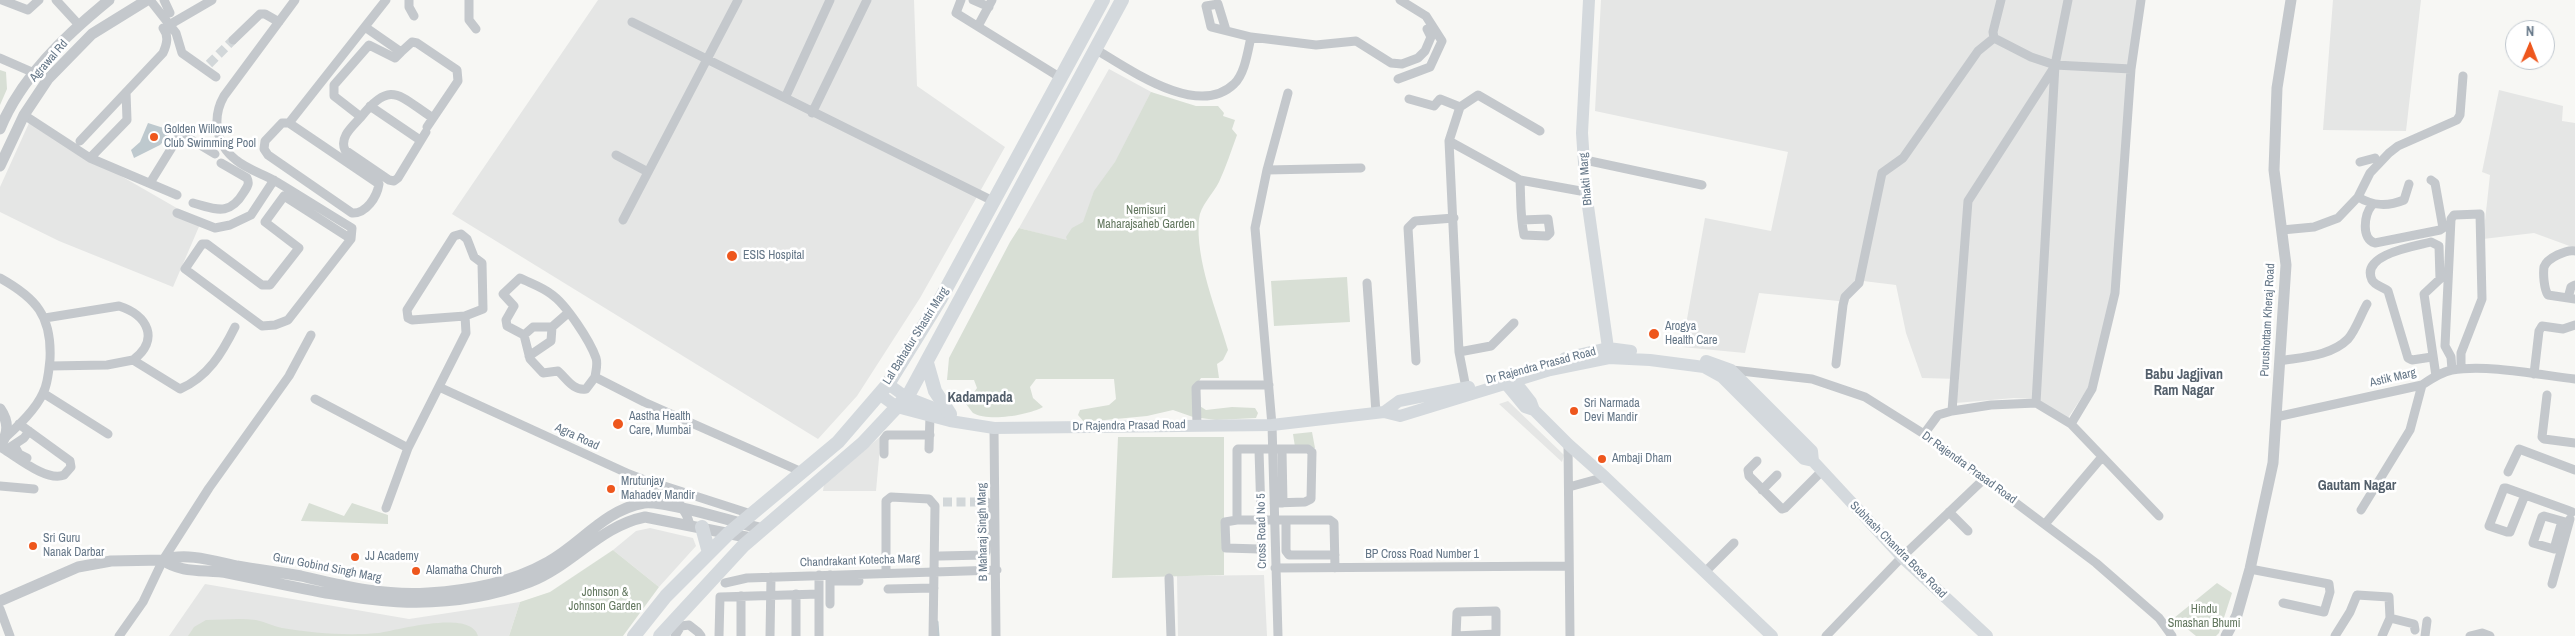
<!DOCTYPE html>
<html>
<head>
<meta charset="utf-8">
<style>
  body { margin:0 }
  #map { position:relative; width:2575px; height:636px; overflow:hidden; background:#f7f7f4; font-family:"Archivo Narrow",sans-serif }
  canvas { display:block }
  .north { position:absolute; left:2505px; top:20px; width:50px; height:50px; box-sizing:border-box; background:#fff; border:1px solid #c1c8cf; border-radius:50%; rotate:1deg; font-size:14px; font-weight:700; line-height:20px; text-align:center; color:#647687 }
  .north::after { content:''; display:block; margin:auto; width:18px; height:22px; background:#ee571d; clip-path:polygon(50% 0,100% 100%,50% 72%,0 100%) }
</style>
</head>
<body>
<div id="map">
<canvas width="2575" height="636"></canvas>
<div class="north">N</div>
</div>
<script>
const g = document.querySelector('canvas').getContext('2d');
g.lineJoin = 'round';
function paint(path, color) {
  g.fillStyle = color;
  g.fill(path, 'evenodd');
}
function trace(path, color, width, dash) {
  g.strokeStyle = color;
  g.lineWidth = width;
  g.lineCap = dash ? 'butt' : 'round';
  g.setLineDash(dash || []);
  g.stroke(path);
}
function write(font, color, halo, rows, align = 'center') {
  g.font = font + ' "Archivo Narrow",sans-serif';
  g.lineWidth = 5;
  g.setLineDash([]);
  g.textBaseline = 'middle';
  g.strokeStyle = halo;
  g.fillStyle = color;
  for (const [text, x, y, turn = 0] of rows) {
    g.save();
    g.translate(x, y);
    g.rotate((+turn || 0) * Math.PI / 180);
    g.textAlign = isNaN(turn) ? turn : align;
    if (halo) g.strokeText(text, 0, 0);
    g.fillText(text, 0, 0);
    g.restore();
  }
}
paint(new Path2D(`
  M598,0h316l3,86 88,61 -85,151 -63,98 -39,43 -366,-225z
  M1601,0h536l-24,291 -25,97 -20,30 -33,-19 -21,-1 -58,5 3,-24 -37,-1 -16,-45 -10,-48 -41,-5 -7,22 -89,-9 -14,60 -63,-6 23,-129 66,13 17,-79 -193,-41z
  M2333,0h88l-15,131 -83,-1z
  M1109,69l46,25 -80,149 -56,-15z
  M2499,90l64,16 -1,15 13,2v125l-41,-15 -51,6 7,-64 -8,-3z
  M29,123l172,99 -28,65 -114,-46 -59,-29v-25z
  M1508,401l56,54 -2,7 -63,-58z
  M881,436l-5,55h-53l1,-7z
  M650,528l43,10 3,8 -37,41 -46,-37 23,-19z
  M1264,575l3,61h-89l-1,-60z
  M205,584l204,35 111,-17 -11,34h-340z`), '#e5e6e5');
paint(new Path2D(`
  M0,70l6,2 1,17 -7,16z
  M1151,92l45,14h22l6,7 -1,3 12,4 -3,9 5,6c-6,16 -11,32 -18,47 -6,12 -19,24 -20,37 -4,41 18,92 29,131l-5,10 -6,4 2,14h-18l-6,10v15l11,7 26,-3 23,1 3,5 -2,5 -40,2 -23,-3 -20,-7 -26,6 -63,6 -6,-7 2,-5 29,-5 7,-6 -2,-20h-78l-6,8 3,11 10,9c-14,8 -54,15 -70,6 -2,-2 -5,-7 -7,-9l11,-16 -3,-8h-27l2,-22 61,-116 9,-14 48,12 -1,-3 6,-9 11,-6 11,-31 21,-29z
  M1347,277l3,45 -76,4 -3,-45z
  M1312,432l3,16 -20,-1 -2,-13z
  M1118,437h106v138l-112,3z
  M309,503l35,13 8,-13 36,12v9l-87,-3z
  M613,550l46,37 -36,49h-114l11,-34 30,-10z
  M2217,583l15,10 -13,40 -3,3h-20l-22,-18z
  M206,620c16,0 34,-2 50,0 9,2 17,6 26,8 30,5 65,8 96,5 20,-3 93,-24 100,3h-290l6,-9z`), '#d8dfd5');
paint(new Path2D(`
  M148,123l25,8 -13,14 -26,13 -3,-8 9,-8z`), '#bec9ce');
trace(new Path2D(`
  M937,622l1,14`), '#bec9ce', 3);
trace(new Path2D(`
  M209,64l24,-24
  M943,502h42`), '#d2d7d9', 9, [9, 4.5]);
trace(new Path2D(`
  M2,0l26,10 11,-10
  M56,0l23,25
  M150,0l26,33 6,20 34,24
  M164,0l6,13
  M295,0l-71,96c-12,21 -9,48 12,64 12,10 28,14 41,22 25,15 50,31 75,46l-1,11 -63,81 -13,5 -13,1 -77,-57 17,-25h5l55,41h8l29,-37 -34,-26 19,-26 67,43
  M409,0v7l5,9
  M469,0v20l7,9
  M961,0l-5,13 105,65
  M973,0l16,7
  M2001,0l-8,32 1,6 37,19 24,8 76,4 -16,224 -23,96 -21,35
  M632,22l361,179
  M169,25l43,-25
  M978,26l14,-26
  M365,27l36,25 11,-10 5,1 40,27 1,11 -31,46
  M1226,30l-8,-26 -12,2 5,21 40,10
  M233,40l27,-26h5l14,8
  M1095,49c34,20 103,70 139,35 11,-10 14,-34 17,-47l65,8 40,-4 35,22 11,1 16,-6 7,-7 6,-14 -4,-8
  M401,52l-6,6 -26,-13 -35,40v11l27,21c-8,9 -22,20 -16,33l44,30 5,1 4,-3 28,-46
  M0,58l48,21
  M2131,69l10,-69
  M1398,79l32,-12 12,-26 -16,-25 -26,-16
  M785,98l45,-98
  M1409,99l25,7 6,-7 20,8
  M370,106l50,34
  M812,113l55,-113
  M24,115l66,43 87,37
  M361,117c30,-38 38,-21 72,1
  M282,123h7l90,61c-2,13 -13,30 -27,29l-84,-58 -4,-6 1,-8z
  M289,123l97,-123
  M80,141l83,-88c4,-9 6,-17 0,-25
  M1449,141l11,-34 18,-12 62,36
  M616,155l32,17
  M90,158l37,-38 -1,-28
  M1585,160l117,25
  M2360,162l15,-4
  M1267,170l21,-77
  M1520,180c1,18 0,37 4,55l23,1 3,-3 -2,-14 -26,1
  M150,183l29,-47h6l30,18
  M2358,197c15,9 29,10 46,3l5,-16
  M193,203c23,6 36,14 51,-11 3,-5 6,-8 3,-14l-26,-15
  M2372,205c-8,10 -11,34 3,38l65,-13 3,-2 -8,-45 -4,-3
  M177,213l38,15 15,-3 21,-10 23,-35
  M623,220l115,-220
  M2282,230l32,-3 24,-9 20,-21 12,-24 19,-20 9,-7 59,-26 3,-5 3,-39
  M2575,251c-8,-2 -28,7 -31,16 -1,7 0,22 4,28l27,4
  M0,278c36,20 52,38 50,81 -1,10 -2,25 -7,34 -7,16 -24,32 -37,44
  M1367,283l9,130
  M2568,298l3,-11 4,-2
  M568,313l-16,14h-19l-9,8 -17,-9 -1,-6 8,-14 -11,-12 17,-16c10,5 22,9 31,16 15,10 39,47 45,64 2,6 0,12 -1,19l49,25 158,70
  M45,318l74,-12c29,9 41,34 14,54
  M524,335l6,24 13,14 15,-2c9,8 15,20 28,18l9,-12
  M1459,352l32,-6 23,-23
  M529,356l22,-15 1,-14
  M2432,357l-20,3 -4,-2 -20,-67c-4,-4 -13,-5 -16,-11 -12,-26 44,-34 59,-38l8,4 1,33 -16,15 12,82
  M1416,361l-8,-133 7,-7 39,-3
  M2280,361c23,-4 51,-5 68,-22 8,-9 13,-25 19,-35
  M1836,364l7,-59 2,-8 14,-14 23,-110 21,-15 75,-107 16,-13
  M50,366l57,-1 26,-5 47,29c28,-12 42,-36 55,-62
  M1732,370l80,9 53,18 59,37 172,129 63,55 13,18
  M2452,370l-1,-13 -6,-11 6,-127 3,-4 26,-1 2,85 -21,54v16
  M2534,374l5,-43 3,-5 21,3 12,-4
  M439,387l190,87c28,10 53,21 61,51
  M1466,388l-7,-36 -10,-211 71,39 66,12
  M43,393l65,41
  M2547,395l-5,42 2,2 31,4
  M315,399l93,49
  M2036,403l19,-338 13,-65
  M1952,411l16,-210 87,-135
  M2276,417l146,-32c9,-6 19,-13 30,-15 35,-6 88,5 123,9
  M1197,425l-1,-37 3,-3h70
  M994,428l2,208
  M1924,434l14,-19 14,-4 39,-6 45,-2 35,21 88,92
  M1568,444l2,192
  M14,445l5,9 8,4
  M0,447c16,9 46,35 64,28l7,-8 -1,-6 -51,-37
  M9,448l15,-10 5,-7
  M929,449l1,-34
  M1259,450l3,96 -3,3 -33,-1 -1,-26 12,-2v-70l1,-1h70l4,3 -1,47 -6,3 -31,1
  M1282,450l1,53
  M884,454v-15l3,-4h43
  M1757,461l-9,9 1,6 33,33 3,-1 37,-37
  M2508,472l11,-23 56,21
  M661,485l90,29
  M0,486l34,3
  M1569,487l36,-10
  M1762,490l15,-15
  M2525,495l-15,37h-3l-18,-6 15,-38h2l61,22 5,2
  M386,508l22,-60 58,-115 -1,-17 -53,4 -4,-2 -1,-8 47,-74 7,-2 6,5 7,18 8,6 1,46 -18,7
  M2361,510l49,-80 12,-45
  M1949,512l19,19
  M1237,520h93l4,3 1,45
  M1286,520v31l3,4h46
  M2562,521l-8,28 -21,-6 9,-26 2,-1 25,7
  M2045,524l57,-67
  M940,556l44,-1 2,-3 1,-50
  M1275,568l294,-2
  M2250,569l79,15 1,8 -6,20 -41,-9
  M1705,572l29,-29
  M886,573v-72l5,-4 38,2 6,7 -2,130
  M819,575v61
  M830,575v29
  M1169,578l2,58
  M830,581h29
  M725,583l22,-5 250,-8
  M2552,584l18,-65
  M888,589l46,-1
  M0,609l10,27
  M119,636l24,-34 20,-42 46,-72 80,-112 22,-41
  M675,636l6,-10 8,-1 9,7 3,4
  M719,636l1,-39 99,-3
  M741,636v-40
  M770,636l1,-59
  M796,636v-42
  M1278,636l-6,-211 -17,-197 12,-58 94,-2
  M1456,636l1,-23 1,-1 38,-1v23l-40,2
  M1826,636l76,-79 83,-79
  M2335,636l15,-24 7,-17 32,2 1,21 24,6 1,6
  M2382,636l8,-18
  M2425,636l2,-15
  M2470,636l12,-3 8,3`), '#c4c8cc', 9);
trace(new Path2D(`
  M0,129c21,-52 66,-94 109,-129
  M0,166l24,-51 24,-36 44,-45 55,-34
  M0,409c9,13 9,24 0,37
  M751,538l-106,-21c-45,9 -72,48 -115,65 -105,40 -197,12 -302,-9 -21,-4 -47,1 -65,-13 23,-8 51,1 74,6 21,4 43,6 64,10 43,10 82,20 127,17 42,-3 83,-10 120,-31 33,-18 56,-52 96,-59 20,-3 95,20 118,26
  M0,601l78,-34 33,-6 52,-1
  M2226,636l11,-21 13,-46 23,-106 13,-198 -12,-95 3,-82 14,-88`), '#c4c8cc', 11);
trace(new Path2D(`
  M1589,0l-7,133 4,59 23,163
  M1565,358l43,-10 23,3
  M1706,361l25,9 81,81 1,10 89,96 85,79
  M1501,378l24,29 9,3 -3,-8 -21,-27
  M888,384l18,13 41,16
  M879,394l18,13 53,14 44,7 278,-3 112,-13 16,4 150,-46 59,-12 41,2 54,7 18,10 82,82 9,2
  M1534,410l34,34 37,33 167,159
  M1384,412l15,-11 70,-14`), '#d4d9dd', 12);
trace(new Path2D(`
  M927,363l8,28 15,23
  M702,527l7,26
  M634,636l32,-40 63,-63 109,-91 50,-58 53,-86 162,-298
  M660,636l83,-90 120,-103 46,-49 213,-394`), '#d4d9dd', 14);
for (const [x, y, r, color] of [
  [154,137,5,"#ee571d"],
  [732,256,6,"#ee571d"],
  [1654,334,6,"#ee571d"],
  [1574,411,5,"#ee571d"],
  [618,424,6,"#ee571d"],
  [1602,459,5,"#ee571d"],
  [611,489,5,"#ee571d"],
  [33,546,5,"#ee571d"],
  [355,557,5,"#ee571d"],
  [416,571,5,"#ee571d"]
]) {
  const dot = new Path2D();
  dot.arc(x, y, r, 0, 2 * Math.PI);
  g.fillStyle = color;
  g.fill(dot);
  trace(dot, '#fff', 2);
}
write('12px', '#647687', '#fff', [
  ["Agrawal Rd",49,61,-49],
  ["Bhakti Marg",1586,179,-95],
  ["Purushottam Kheraj Road",2268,320,-87],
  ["Lal Bahadur Shastri Marg",916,336,-58],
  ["Dr Rajendra Prasad Road",1541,366,-15],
  ["Astik Marg",2393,378,-13],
  ["Dr Rajendra Prasad Road",1129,426,-1],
  ["Agra Road",577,437,25],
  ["Dr Rajendra Prasad Road",1969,468,36],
  ["Cross Road No 5",1262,531,-91],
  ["B Maharaj Singh Marg",983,532,-91],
  ["Subhash Chandra Bose Road",1898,550,45],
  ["BP Cross Road Number 1",1422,555],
  ["Chandrakant Kotecha Marg",860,561,-2],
  ["Guru Gobind Singh Marg",327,568,11]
]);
write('12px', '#647687', '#fff', [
  ["Golden Willows",164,130],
  ["Club Swimming Pool",164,144],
  ["ESIS Hospital",743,256],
  ["Arogya",1665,327],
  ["Health Care",1665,341],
  ["Sri Narmada",1584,404],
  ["Devi Mandir",1584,418],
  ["Aastha Health",629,417],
  ["Care, Mumbai",629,431],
  ["Ambaji Dham",1612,459],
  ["Mrutunjay",621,482],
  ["Mahadev Mandir",621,496],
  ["Sri Guru",43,539],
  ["Nanak Darbar",43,553],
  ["JJ Academy",365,557],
  ["Alamatha Church",426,571]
], 'left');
write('12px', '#647860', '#fff', [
  ["Nemisuri",1146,211],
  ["Maharajsaheb Garden",1146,225],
  ["Johnson &",605,593],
  ["Johnson Garden",605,607],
  ["Hindu",2204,610],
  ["Smashan Bhumi",2204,624]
]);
write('bold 14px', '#535f6b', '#fff', [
  ["Babu Jagjivan",2184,375],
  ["Ram Nagar",2184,391],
  ["Kadampada",980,398],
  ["Gautam Nagar",2357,486]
]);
</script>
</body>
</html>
